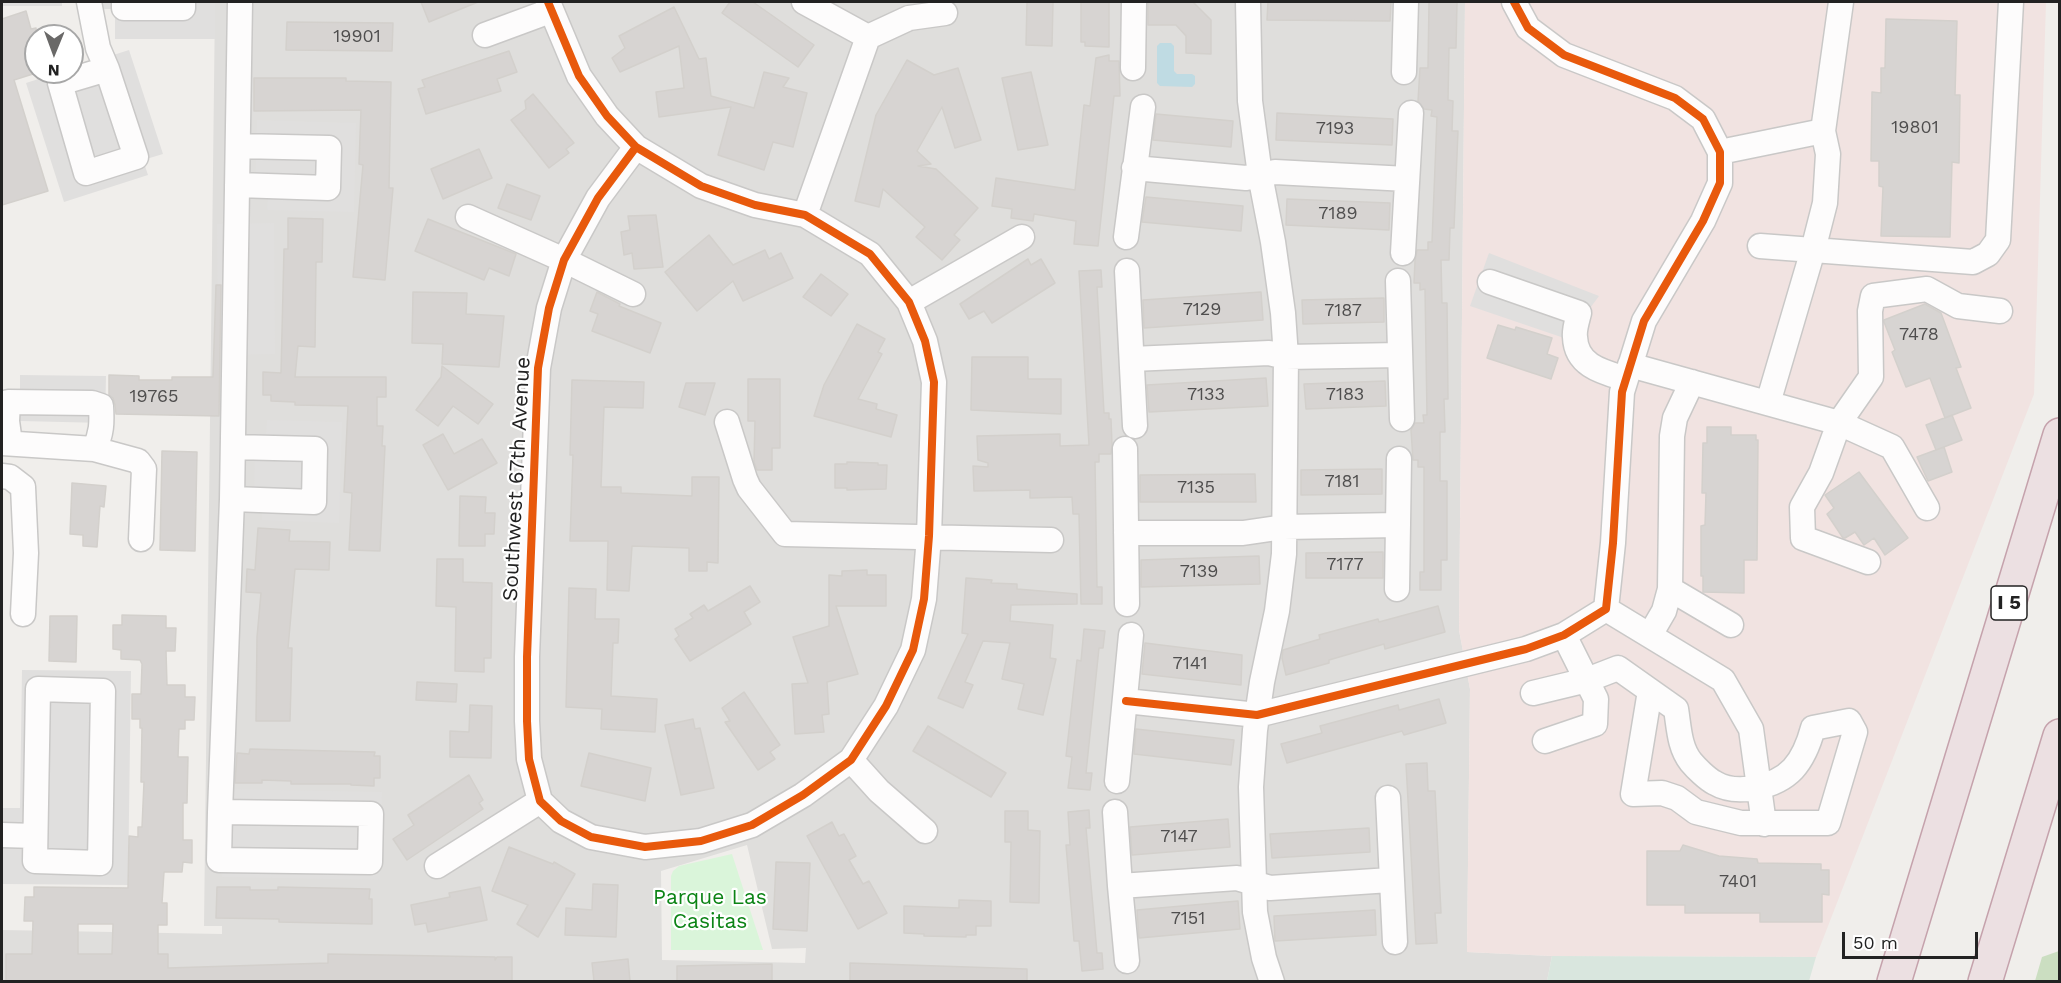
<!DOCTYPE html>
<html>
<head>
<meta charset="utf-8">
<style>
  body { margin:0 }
  #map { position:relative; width:2061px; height:983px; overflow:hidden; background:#f0eeeb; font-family:"Work Sans",sans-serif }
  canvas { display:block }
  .frame { position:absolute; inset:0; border:3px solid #222; pointer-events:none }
  .north { position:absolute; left:24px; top:24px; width:60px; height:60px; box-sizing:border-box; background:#fff; border:2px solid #a7a7a7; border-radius:50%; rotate:181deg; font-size:16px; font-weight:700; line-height:24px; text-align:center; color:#222 }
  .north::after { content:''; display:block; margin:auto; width:21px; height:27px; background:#6a6968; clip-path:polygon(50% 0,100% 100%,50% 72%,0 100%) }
  .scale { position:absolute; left:1842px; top:932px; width:136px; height:27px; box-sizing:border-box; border:3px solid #222; border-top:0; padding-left:8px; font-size:18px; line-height:21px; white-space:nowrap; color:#222; -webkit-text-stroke:4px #fff; paint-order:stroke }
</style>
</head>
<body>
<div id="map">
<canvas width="2061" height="983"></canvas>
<div class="frame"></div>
<div class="north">N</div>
<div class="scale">50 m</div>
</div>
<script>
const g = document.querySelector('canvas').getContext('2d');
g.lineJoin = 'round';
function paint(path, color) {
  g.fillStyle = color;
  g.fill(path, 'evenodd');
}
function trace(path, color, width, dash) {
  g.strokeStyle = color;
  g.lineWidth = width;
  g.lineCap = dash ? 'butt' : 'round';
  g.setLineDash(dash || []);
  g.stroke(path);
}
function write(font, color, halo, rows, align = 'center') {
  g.font = font + ' "Work Sans",sans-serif';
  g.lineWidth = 4.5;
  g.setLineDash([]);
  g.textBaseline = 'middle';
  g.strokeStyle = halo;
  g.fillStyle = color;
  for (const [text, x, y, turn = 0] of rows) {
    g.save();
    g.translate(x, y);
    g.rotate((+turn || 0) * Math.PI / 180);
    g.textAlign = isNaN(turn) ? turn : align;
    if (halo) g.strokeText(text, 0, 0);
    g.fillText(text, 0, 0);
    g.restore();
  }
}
paint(new Path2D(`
  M215,2h1250l-6,628 11,59 -3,263 85,4 -5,25 -1545,1v-52l220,4v-8h-18zM747,845l25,104 34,-1 -1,15 -143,-3 -1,-89z`), '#dfdedc');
paint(new Path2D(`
  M1465,2h581l-12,392 -218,563 -264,-1 -85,-4 3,-263 -11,-59z`), '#f1e3e1');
paint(new Path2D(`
  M2059,951v30h-24l7,-24z`), '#cbdec1');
paint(new Path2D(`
  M1552,956l264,1 -7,24h-262z`), '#d9e6de');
paint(new Path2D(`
  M732,854l31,96h-92v-74l2,-5 6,-5z`), '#daf5da');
paint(new Path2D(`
  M2,2h60v4h-60z
  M101,2h114v37h-100v-30h-14z
  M129,50l34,104 -20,6 5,15 -84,27 -38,-119z
  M257,120l99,3 -2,89 -87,-2 1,-16 -13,-1z
  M274,223l1,131 -57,1 -1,-131z
  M1489,253l110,43 -32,43 -97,-33z
  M20,375l86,1 -1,47 -85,-2z
  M267,420l75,2 -3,101 -77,-3v-14l-8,1 1,-73h11z
  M22,670l109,1 -3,214 -126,-1v-76h18z
  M224,789l158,3 -2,88 -158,-3z`), '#e0dfde');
paint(new Path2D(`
  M1160,43h11l3,3v25l3,3h15l3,2v8l-3,3 -32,-1 -3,-3v-37z`), '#bfdbe3');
const building = new Path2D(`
  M421,2h57l-49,20z
  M730,2h23l61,43 -16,22 -76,-54z
  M1027,2h26l-1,44 -26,-1z
  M1081,2h28v45l-24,-1v-4h-4z
  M1148,2h45l18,18v34l-25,-1v-17l-10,-11h-28z
  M1268,2h123l-1,19 -123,-1z
  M1429,2h28l-1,46h-7l-1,52 5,1 -1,30h6l-4,97h-4l-1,32h-8l1,43h5l1,96h-4l1,33h-5v49h7v79h-6v30h-21v-18h4v-105h-6v-7h-5l-2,-30 4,-7h9l-1,-8h4l-2,-126 -5,1v-7h-6l1,-22 2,-11h11v-8h4l5,-125 -6,-1 1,-6 -8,-1 -6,-8 2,-33h8z
  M674,7l25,52 7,-1 5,38 43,12 10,-36 25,6 -6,9 24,6 -14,54 -20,-5 -9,28 -46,-15 13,-48 -72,10 -3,-25 28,-4 -5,-42 -59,26 -8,-14 13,-10 -6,-12z
  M26,11l5,18 5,-1v45l-22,7 34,111 -46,14v-186z
  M1886,19l71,2 -2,74h5l-1,68 -7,-1 -2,75 -69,-1 2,-49 -4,-1v-25h-8l1,-69 9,1v-25h4z
  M287,22l106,1 -1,28 -106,-1z
  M509,51l8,21 -20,7 4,12 -75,23 -8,-25 7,-2 -3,-7z
  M1109,55v6h10l1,35h-6l-16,150 -24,-2 2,-23 -42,-7 -1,7 -22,-3 1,-9 -20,-3 4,-28 79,12 9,-85 6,1 6,-48z
  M907,60l27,15 24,-7 23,72 -26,8 -13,-41 -25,44 14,13 -13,2 18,3 42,39 -24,27 6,5 -18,20 -26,-23 9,-10 -42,-38 -4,18 -24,-6 21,-86z
  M1031,72l17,73 -30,5 -16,-72z
  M254,78h92v3l45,1 -2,106h4l-8,92 -32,-3 10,-112 -4,-1 2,-54 -107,1z
  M533,94l41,49 -8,6 3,4 -20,15 -38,-48 15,-11 -1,-8z
  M1277,113l116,6 -1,26 -116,-5z
  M1156,114l77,7 -2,26 -78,-7z
  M479,149l13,29 -49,21 -12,-30z
  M507,184l33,12 -9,24 -33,-12z
  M1146,197l97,9 -2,25 -99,-9z
  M1287,199l103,4 -1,27 -103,-5z
  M656,215l7,52 -29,2 -2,-16 -8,2 -3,-23 9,-2 -2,-14z
  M288,218l35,1 -1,43h-6l-1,85 -17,-1 -3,31h91v20h-9v29h6l-1,20h3l-5,105 -31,-1 3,-57 -8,-1 4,-86 -53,-1v-3l-24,-1v-6h-8v-23l18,1 3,-124h4z
  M428,219l88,35 -7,22 -20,-8 -5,12 -69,-29z
  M709,235l24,30 32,-15 4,9 12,-6 12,25 -50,23 -10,-20 -36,30 -32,-39z
  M1028,259l3,6 10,-6 14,24 -63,40 -8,-12 -15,8 -9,-15z
  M1101,270l1,17h-5l7,126h5v6h2l1,26 -1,9h-12v8h-4l2,125h5v17h-21l-2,-90h-6l-1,-17 -42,1v-8l-56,1 -1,-25 15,1v-4l-10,-3 -1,-24 83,-2v12l29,-1 -10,-174z
  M821,274l27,20 -17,22 -28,-19z
  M216,285h5l-2,131 -103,-2 -1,-9 -2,-7 -4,-3v-20l30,1v4h33v-3h41z
  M413,292l54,1 -1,21 38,2 -5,51 -57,-3 1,-20 -31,-1z
  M597,292l23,12 -1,2 42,17 -11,30 -58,-22 6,-17 -8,-3z
  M1261,292l2,28 -119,8 -1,-28z
  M1384,298v24l-81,2 -1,-24z
  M1925,304l16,9 20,54 -5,1 15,40 -26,10 -15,-40 -24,9 -14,-35 3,-2 -11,-28v-2z
  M857,324l28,15 -7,13 4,2 -24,45 19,5 -1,5 21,6 -6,22 -77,-21 10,-31z
  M1498,325l17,5 1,-3 36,11 -5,16 11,4 -7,21 -64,-21z
  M972,357h56v22h33v35l-90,-4z
  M442,366l51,38 -15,20 -25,-18 -15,20 -22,-16 25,-33z
  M1266,378l2,28 -119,6 -2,-27z
  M748,379h32v69h-8v22h-15l-3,-8 1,-41h-7z
  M572,380l72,2 -1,26 -39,-1 -3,80h20v6l71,3v-19h27l-1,86 -11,-1v9h-18v-23l-57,-2 -3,45 -22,-1 1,-49h-38l3,-86h-3z
  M1385,381l1,25 -80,3 -2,-25z
  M686,383h29l-10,32 -26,-8z
  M1952,415l10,25 -26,10 -10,-25z
  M1707,427h24v8h25v5h2l-1,120h-13v33l-41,-1v-16h-2v-50l4,-1 1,-32h-4l1,-50h4z
  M443,434l11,20 28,-15 15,24 -49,27 -25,-45z
  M1944,447l8,25 -24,9 -11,-24z
  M162,451l35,1 -2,99 -35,-1z
  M847,462l31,1v2h9l-1,24 -39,1v-2h-12v-24h12z
  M1382,469v25l-81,1v-25z
  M1859,472l49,66 -23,17 -11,-17 -10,7 -9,-13 -10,6h-2l-16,-24 7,-6 -9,-13z
  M1255,474l1,28h-116v-27z
  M72,483l34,3 -2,21 -4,-1 -3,41 -14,-1v-11l-13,-1z
  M460,496l26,1 -1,16h10l-1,21h-9v12h-26z
  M258,528l32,2 -1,11 41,1 -1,28 -34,-1 -7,79h4l-2,73h-34l1,-84 4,-44 -15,-1 1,-23 8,1z
  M1383,552v26h-77v-25z
  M1259,556l1,28 -119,3v-27z
  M437,559h26v23l29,1 -1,75h-7v14l-29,-1 1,-64 -20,-1z
  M867,570v5h19v31h-50l22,68 -31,8 2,32 -7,1 2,17 -29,2 -3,-50 16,-1 -15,-46 36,-11v-51l13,1v-5z
  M966,578l26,2 -1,3 26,1v5l60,5v10l-66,1 -1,16 43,4 -3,33 6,1 -13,56 -25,-6 6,-25 -22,-5 8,-36 -27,-2 -18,41 8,3 -10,23 -25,-10 30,-64 -6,-1z
  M750,586l10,16 -16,10 7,12 -61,37 -15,-22 4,-3 -4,-7 18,-11 -3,-4 14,-9 4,6z
  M569,588l27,1 -1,30h24l-1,24h-5l-2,53 46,3 -2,33 -54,-3 1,-20 -36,-2z
  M1438,606l7,26 -60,17 -1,-5 -55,16v3l-43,12 -4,-17 1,-8 37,-11 -1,-4 59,-16 1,3z
  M122,615l44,1v12h10l-1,23h-9l1,34h18v12h10l-1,23h-9v9h-6l-1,28h10l-1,46h-4v37h9v23l-9,-1 -1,10h-18l-2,31h5v22h-9v29h10v14l160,-5v-9l167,3v3l2,-3h15v24h-506v-27h26l1,-33h-9l1,-24h9v-10l94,1 1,-52 9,1v-10h4l2,-45h-3l1,-54h-2v-9h-8v-25h9l1,-30 -2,-4 -19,-1v-9l-8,-1v-24h9zM78,924h35l-1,30h-34z
  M50,616h27l-1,46 -27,-1z
  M1084,629l21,2 -2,17h-4l-13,125h6l-2,17 -22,-2 4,-31 -6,-1 11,-96 4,1z
  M1145,643l97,12 -1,30 -99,-11z
  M417,682l40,2 -1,18 -40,-2z
  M744,692l36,53 -10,7 5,7 -17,11 -33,-48 5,-1 -8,-13z
  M1439,699l7,24 -42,12 -2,-4 -115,32 -6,-19 41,-11 -2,-7 78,-21 1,5z
  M470,705l22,1 -1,52 -41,-1v-26l19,1z
  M693,719l2,10 5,-1 14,60 -33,7 -16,-70z
  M928,726l78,47 -15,24 -78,-46z
  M1136,729l98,11 -3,25 -97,-11z
  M250,749l125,3 -1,4h6v22h-6v8l-23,-1v-1h-60v-3l-29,-1v3h-27l2,-30 12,1z
  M589,753l62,15 -6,33 -64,-15z
  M1427,763l1,28h7l6,122h-6l2,30 -21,1 -10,-180z
  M469,775l14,25 -4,3 4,6 -76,51 -14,-21 21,-14 -6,-10z
  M1089,810l1,18h-4l11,125h5l1,16 -21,2 -3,-30h-5l-8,-96h4l-2,-33z
  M1005,811h23v19l12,1 -1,72 -29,-1 1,-60h-6z
  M1228,819l2,28 -98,8 -2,-28z
  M832,822l7,14 5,-2 12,22 -7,4 14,24 6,-3 18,32 -29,16 -51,-93z
  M1369,828l1,24 -98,6 -2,-24z
  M1683,845l36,11 38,3 1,4 63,1v6h8v25l-7,-1v28h-62v-9h-75v-8h-38v-54h33z
  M509,847l44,17 1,-2 21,12 -37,63 -21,-13 11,-19 -36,-14z
  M776,862l34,1 -3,68 -34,-2z
  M593,884l25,1 -2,52 -51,-2 1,-27 26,2z
  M217,887h33v3h28v-3l92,2 -1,10h3v25l-93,-2v-3l-63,-1z
  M480,887l7,33 -59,12 -2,-9 -11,2 -4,-20 39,-8 -1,-4z
  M959,900l32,1v25h-15v9h-10v2l-42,-1v-2l-20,-1v-27l55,2z
  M1238,901l2,28 -101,9 -2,-28z
  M1375,910l1,25 -101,6 -1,-25z
  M628,959l2,22h-36l-2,-18z
  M850,963l177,6v12h-177z
  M772,964v17h-95v-15z`);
paint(building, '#d7d4d2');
trace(building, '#d3d0cc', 1.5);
const minor = new Path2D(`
  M89,2l9,46 9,21 29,88 -50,16 -26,-90 47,-14
  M124,2v6h59v-6
  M548,2l31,74 28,40 29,31 65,39 54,19 50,10 65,39 39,48 16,39 9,41 -5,154 -5,63 -11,51 -27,56 -35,54 -48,35 -51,30 -51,16 -56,6 -54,-10 -30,-16 -21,-20 -11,-42 -2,-38v-64l11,-289 11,-60 15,-48 34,-62 38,-51
  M804,2l64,35
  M1248,2l2,99 10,74 13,67 10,71 3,44 -2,197 -7,57 -15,71 -7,48 -4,57 4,125 9,46 8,24
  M1841,2l-18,129 5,23 -3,49 -12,47 160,12 15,-8 10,-14 13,-238
  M485,35l65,-24
  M1133,68l1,-66
  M1404,72l2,-70
  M1720,152l103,-21
  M1134,168l112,10 29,-6 132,7
  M237,185l91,3 1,-40 -91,-2
  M805,215l63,-178 41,-19 36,-5
  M468,217l96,43 69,34
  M1126,237l17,-130
  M1760,246l53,4 -45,153
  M1403,253l8,-140
  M1127,271l8,155
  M1398,281l4,138
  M1490,282l89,31c-2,8 -5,17 -4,24 1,29 28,35 51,42
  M909,302l113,-65
  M1132,359l137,-6 17,4 114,-2
  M1630,365l209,58 53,24 35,61
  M727,422l18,57 4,9 36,46 266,6
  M2,443l92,6c8,-15 8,-27 7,-43l-9,-3 -84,-1 -1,19 3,22
  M94,449l44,12 6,8 -3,70
  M1125,449l2,155
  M2,476l8,1 13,10 3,66 -3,61
  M232,499l82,3 1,-53 -82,-2
  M1126,533h117l41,-6 114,-2
  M1868,562l-65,-24 -1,-31 19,-34 18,-50 32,-46 -1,-66 3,-15 54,-7 31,17 42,5
  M1397,589l2,-130
  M1670,589l61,36
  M1606,609l117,71 28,49 13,95
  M1650,635l14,-24 6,-22 2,-153 3,-18 17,-36
  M38,689l65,2 -3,172 -65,-2z
  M1533,693l54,-13 31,-12 58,41c3,18 3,38 15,53 5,6 16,17 24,21 22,13 61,4 78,-14 11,-12 16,-26 20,-41l36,-7 6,11 -27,91h-87l-45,-11 -19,-14 -15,-5 -29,1 17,-103
  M1126,701l131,14 269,-66 38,-14 42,-26 7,-66 9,-151 22,-71 59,-100 17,-38v-31l-17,-33 -28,-21 -111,-43 -36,-27 -14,-26
  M1545,741l50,-17 1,-25 -32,-64
  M851,760l28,31 46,40
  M1117,781l14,-146
  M1388,798l7,144
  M220,812l12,-313 8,-497
  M220,812l151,2 -1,48 -151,-2z
  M1115,812l5,74 7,75
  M2,835l33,1
  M437,866l103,-65
  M1120,886l117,-8 33,10 120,-8`);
const highway = new Path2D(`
  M1894,982l166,-547
  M1985,982l75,-246`);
trace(minor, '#c9c8c7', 27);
trace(highway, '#c5a2ac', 36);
trace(minor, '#fdfcfc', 24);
trace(highway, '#ece0e2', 33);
trace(new Path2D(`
  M548,2l31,74 28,40 29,31 65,39 54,19 50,10 65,39 39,48 16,39 9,41 -5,154 -5,63 -11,51 -27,56 -35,54 -48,35 -51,30 -51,16 -56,6 -54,-10 -30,-16 -21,-20 -11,-42 -2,-38v-64l11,-289 11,-60 15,-48 34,-62 38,-51
  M1126,701l131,14 269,-66 38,-14 42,-26 7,-66 9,-151 22,-71 59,-100 17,-38v-31l-17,-33 -28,-21 -111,-43 -36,-27 -14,-26`), '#e8590c', 8);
write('18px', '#4f4e4e', null, [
  ["19901",357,37],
  ["19801",1915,128],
  ["7193",1335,129],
  ["7189",1338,214],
  ["7129",1202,310],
  ["7187",1343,311],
  ["7478",1919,335],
  ["7133",1206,395],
  ["7183",1345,395],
  ["19765",154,397],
  ["7181",1342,482],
  ["7135",1196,488],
  ["7177",1345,565],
  ["7139",1199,572],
  ["7141",1190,664],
  ["7147",1179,837],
  ["7401",1738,882],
  ["7151",1188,919]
]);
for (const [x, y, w] of [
  [2009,603,36]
]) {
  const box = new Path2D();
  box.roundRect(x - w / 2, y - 17, w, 34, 4.5);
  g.fillStyle = '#fff';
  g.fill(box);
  trace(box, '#222', 1.5);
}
write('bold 20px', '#222', null, [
  ["I 5",2009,603]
]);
write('21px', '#222', '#fff', [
  ["Southwest 67th Avenue",517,479,-87]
]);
write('21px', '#0c8416', '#fff', [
  ["Parque Las",710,898],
  ["Casitas",710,922]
]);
</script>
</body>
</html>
